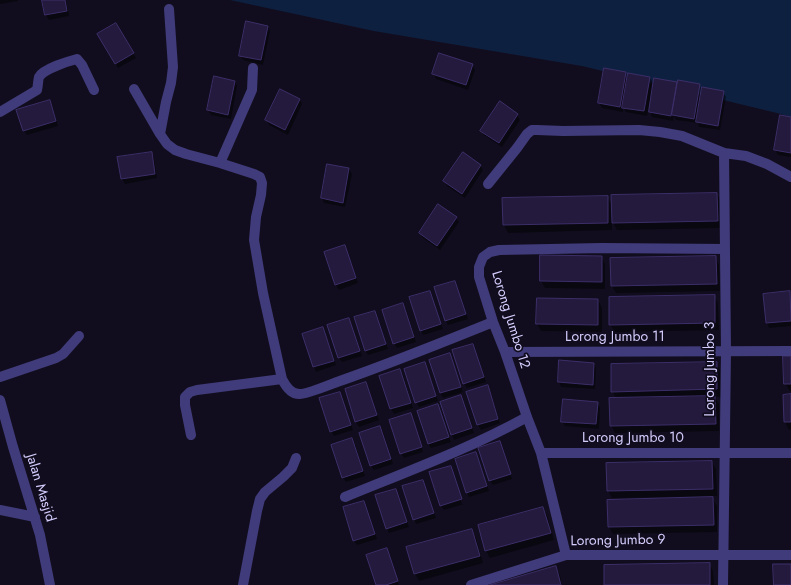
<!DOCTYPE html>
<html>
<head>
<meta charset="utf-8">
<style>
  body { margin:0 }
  canvas { display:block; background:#110d1e }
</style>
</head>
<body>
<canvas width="791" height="585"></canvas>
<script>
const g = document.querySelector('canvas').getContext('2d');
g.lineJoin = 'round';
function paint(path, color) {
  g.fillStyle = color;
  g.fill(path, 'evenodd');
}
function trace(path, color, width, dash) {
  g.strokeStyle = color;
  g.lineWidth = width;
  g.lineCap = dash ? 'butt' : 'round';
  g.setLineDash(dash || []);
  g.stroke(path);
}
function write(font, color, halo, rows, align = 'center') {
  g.font = font + ' Jost,sans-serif';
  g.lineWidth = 3.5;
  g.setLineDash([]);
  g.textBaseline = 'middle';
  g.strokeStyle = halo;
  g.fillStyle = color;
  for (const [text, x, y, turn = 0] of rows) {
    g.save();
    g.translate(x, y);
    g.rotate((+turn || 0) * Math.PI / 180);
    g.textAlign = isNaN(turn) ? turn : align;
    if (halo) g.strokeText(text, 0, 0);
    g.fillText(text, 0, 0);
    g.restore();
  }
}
paint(new Path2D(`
  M230,0h561v117l-14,-4 -195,-47 -208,-35z`), '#0e2040');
paint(new Path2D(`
  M0,0h18v1l-18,3z
  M43,0h23l3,16 -20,4 -3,-5z
  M116,24l20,34 -18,10 -20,-33z
  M267,26l3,5 -7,34 -20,-5 -3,-5z
  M472,65l3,5 -7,20 -32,-11 -2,-5z
  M605,70l21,3 3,5h21l3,4 -6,34 -21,-4 -3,-5v5l-21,-4 -3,-5z
  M214,77l21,4 2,5 -6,33 -20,-4 -3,-5z
  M676,83l2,3 21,-1 2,3 22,4 3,5 -6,33 -21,-3 -1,-4 -22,-3 -2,-4 -1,5 -21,-4 -2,-5z
  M281,90l19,10 2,4 -14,31 -19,-10 -3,-5z
  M49,101l3,4 6,21 -31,9 -3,-4 -7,-20z
  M517,115l3,5 -18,27 -18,-12 -3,-4z
  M791,118v39l-13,-2 -3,-5z
  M151,153l3,5 3,20 -32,6 -3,-5 -4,-21z
  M328,165l21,4 3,5 -7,33 -21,-4 -2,-5z
  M480,165l3,5 -18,28 -18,-12 -3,-5z
  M717,194l4,7 1,27 -105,2 -5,-9v9l-104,3 -4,-8 -1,-26 104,-2 6,9z
  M456,218l3,4 -19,28 -17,-12 -3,-5z
  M345,246l2,5 11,32 -19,7 -3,-5 -11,-33z
  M601,257l4,7v25l-60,-1 -4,-7z
  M715,257l4,8 1,26 -104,2 -4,-7z
  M454,282l3,5 11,32 -20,6 -2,-4z
  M429,292l3,4 11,33 -20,6 -2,-5z
  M790,293l1,2v31l-22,2 -2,-5z
  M714,296l4,7 1,27 -104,2 -5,-7z
  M598,300l4,8v24l-61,-1 -4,-7z
  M403,305l3,4 10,33 -19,6 -3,-5z
  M374,312l3,4 11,33 -20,6 -3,-5z
  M351,324l11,32 -20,6 -3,-4 -10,-33z
  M323,328l2,5 11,32 -20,7 -2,-5 -11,-32z
  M473,345l2,4 11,33 -19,6 -3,-5z
  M449,354l3,5 11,33 -20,6 -3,-5 -10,-32z
  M791,357v34h-1l-5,-7z
  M716,363l4,7 1,27h-6l4,7v27l-104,2 -4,-8 6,-26 -5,-8z
  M425,364l2,4 11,33 -19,6 -3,-5z
  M594,364l2,4 -1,21 -34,-2 -2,-5z
  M400,370l3,5 10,33 -19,6 -3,-5 -11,-32z
  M365,383l3,5 11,32 -20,7 -3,-5 -10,-33z
  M487,386l3,5 10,32 -19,7 -3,-5 -10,-32z
  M340,393l2,5 11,32 -19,6 -3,-5z
  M791,395v34l-2,1 -4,-8 -1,-26z
  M461,396l2,5 11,32 -20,7 -2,-5 -11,-33z
  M597,403l3,5 -1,21 -34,-3 -3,-5z
  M440,410l11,32 -20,6 -3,-4z
  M413,419l10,33 -19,6 -3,-5z
  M380,427l3,5 10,32 -19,6 -3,-4z
  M352,439l3,5 10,32 -19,6 -3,-4 -10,-33z
  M502,447l10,32 -19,6 -3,-4 -10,-33z
  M476,454l2,4 11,33 -20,6 -2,-5z
  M712,462l4,7 1,27 -105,2 -4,-7z
  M451,470l11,34h2l-20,6 -3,-4z
  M422,481l3,4 11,33 -20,6 -2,-5z
  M395,490l3,4 11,33 -20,6 -2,-5z
  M712,498l5,8v26l-104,2 -4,-7 -1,-27z
  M363,502l3,5 11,32 -20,6 -3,-4 -10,-33z
  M543,508l4,7 7,25 -64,18 -4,-7 -7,-26z
  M472,530l4,8 7,25 -64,18 -4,-7z
  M386,549l3,5 10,31h-22z
  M709,564l4,7 1,14h-109z
  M555,568l5,7 2,10h-69z`), '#0007');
const building = new Path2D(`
  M42,0h23l2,11 -22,4z
  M246,21l22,5 -7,34 -22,-4z
  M116,23l18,30 -19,11 -18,-30z
  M439,53l34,11 -7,21 -34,-11z
  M604,68l22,4 -6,35 -22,-4z
  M628,73l22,4 -6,34 -22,-3z
  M214,76l21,5 -7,34 -21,-5z
  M654,78l23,4 -6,34 -22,-4z
  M678,80l22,4 -6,35 -22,-4z
  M702,87l22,4 -6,35 -22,-4z
  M280,89l20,10 -15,31 -20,-10z
  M50,100l6,21 -33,10 -7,-21z
  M500,101l18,13 -19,29 -19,-12z
  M780,115l11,2v36l-17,-3z
  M152,152l3,22 -34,5 -4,-22z
  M463,152l18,13 -19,29 -19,-13z
  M327,164l22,4 -6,35 -22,-5z
  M717,193l1,28 -106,2 -1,-28z
  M608,196v27l-105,2 -1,-27z
  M438,204l19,13 -20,29 -18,-13z
  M345,245l11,33 -21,7 -11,-33z
  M540,255l62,1v26l-62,-1z
  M716,256l1,28 -106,2 -1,-28z
  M455,281l11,33 -21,7 -11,-34z
  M430,291l11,33 -21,7 -11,-34z
  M790,291l1,30 -25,2 -3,-29z
  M715,295v28l-106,2v-28z
  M537,298l61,1v26l-62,-1z
  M403,303l11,34 -21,7 -11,-34z
  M375,311l11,33 -21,7 -11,-34z
  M349,318l11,33 -22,7 -11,-33z
  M323,327l11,34 -21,6 -11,-33z
  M473,344l11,33 -21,7 -11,-34z
  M450,353l11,34 -21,6 -11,-33z
  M783,356h8v28h-7z
  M559,360l35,3 -1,22 -35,-3z
  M425,362l11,34 -21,7 -11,-34z
  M717,362v27l-106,3v-28z
  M400,369l11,34 -21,6 -11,-33z
  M366,382l11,33 -22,7 -10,-33z
  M488,385l10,34 -21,6 -11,-33z
  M340,392l11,33 -21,7 -11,-34z
  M791,394v28h-7l-1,-27z
  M461,395l11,33 -21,7 -11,-33z
  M715,396l1,28 -106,2 -1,-28z
  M563,399l35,3 -2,22 -35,-2z
  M438,404l11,33 -21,7 -11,-33z
  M411,413l11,34 -22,7 -11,-34z
  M380,426l11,33 -21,7 -11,-33z
  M352,438l11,33 -21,7 -11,-33z
  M500,441l11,33 -22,7 -11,-33z
  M476,452l11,34 -21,7 -11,-34z
  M712,461l1,28 -106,2 -1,-28z
  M451,466l11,33 -22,7 -11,-34z
  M423,480l11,33 -21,7 -11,-34z
  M396,489l11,33 -21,7 -11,-34z
  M713,497l1,28 -106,2 -1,-27z
  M364,501l11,33 -22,7 -10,-34z
  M543,507l8,26 -66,18 -7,-26z
  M472,529l8,27 -66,18 -8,-27z
  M387,548l11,33 -12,4h-10l-10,-30z
  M710,563v22h-106v-20z
  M773,564h18v21h-17z
  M556,566l5,19h-71z`);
paint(building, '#231a3e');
trace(building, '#3c2e68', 1);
trace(new Path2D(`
  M134,89l26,45 7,10 8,6 11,4 34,9 34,11 6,3 2,6 -1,12 -5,22 -2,23 9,53 19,86c3,6 8,15 17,15 6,1 30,-9 38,-12 52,-18 104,-39 156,-60
  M0,112l37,-22c1,-4 1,-10 2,-13 4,-8 30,-16 38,-18l5,6 12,25
  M160,134l6,-32 5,-19 2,-16 -4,-58
  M220,163l32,-73 1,-22
  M488,184l29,-36 10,-14 5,-4h5l26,1 76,-1 21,2 22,4 42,17 22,3 21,8 24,13
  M505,352l286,-1
  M0,377l56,-19 7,-4 16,-18
  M0,400l13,47 27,88 10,50
  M191,435l-6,-30v-8l5,-5 7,-2 85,-11
  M541,453h250
  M345,497c61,-25 124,-48 182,-80
  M0,510l35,7
  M566,555l-25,-102 -14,-36 -22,-65 -12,-30 -14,-45v-10l4,-10 7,-5 9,-2 103,-2 123,1
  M243,585l14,-74 3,-12 5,-7 18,-15 9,-9 4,-10
  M471,585l95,-30h225
  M723,585l3,-234 -2,-198`), '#403b7a', 10);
write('14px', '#d4cdfc', '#110d1e', [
  ["Lorong Jumbo 12",510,320,73],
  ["Lorong Jumbo 11",615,338],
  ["Lorong Jumbo 3",711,369,-90],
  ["Lorong Jumbo 10",633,439],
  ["Jalan Masjid",40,488,73],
  ["Lorong Jumbo 9",618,541,-1]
]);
</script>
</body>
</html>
